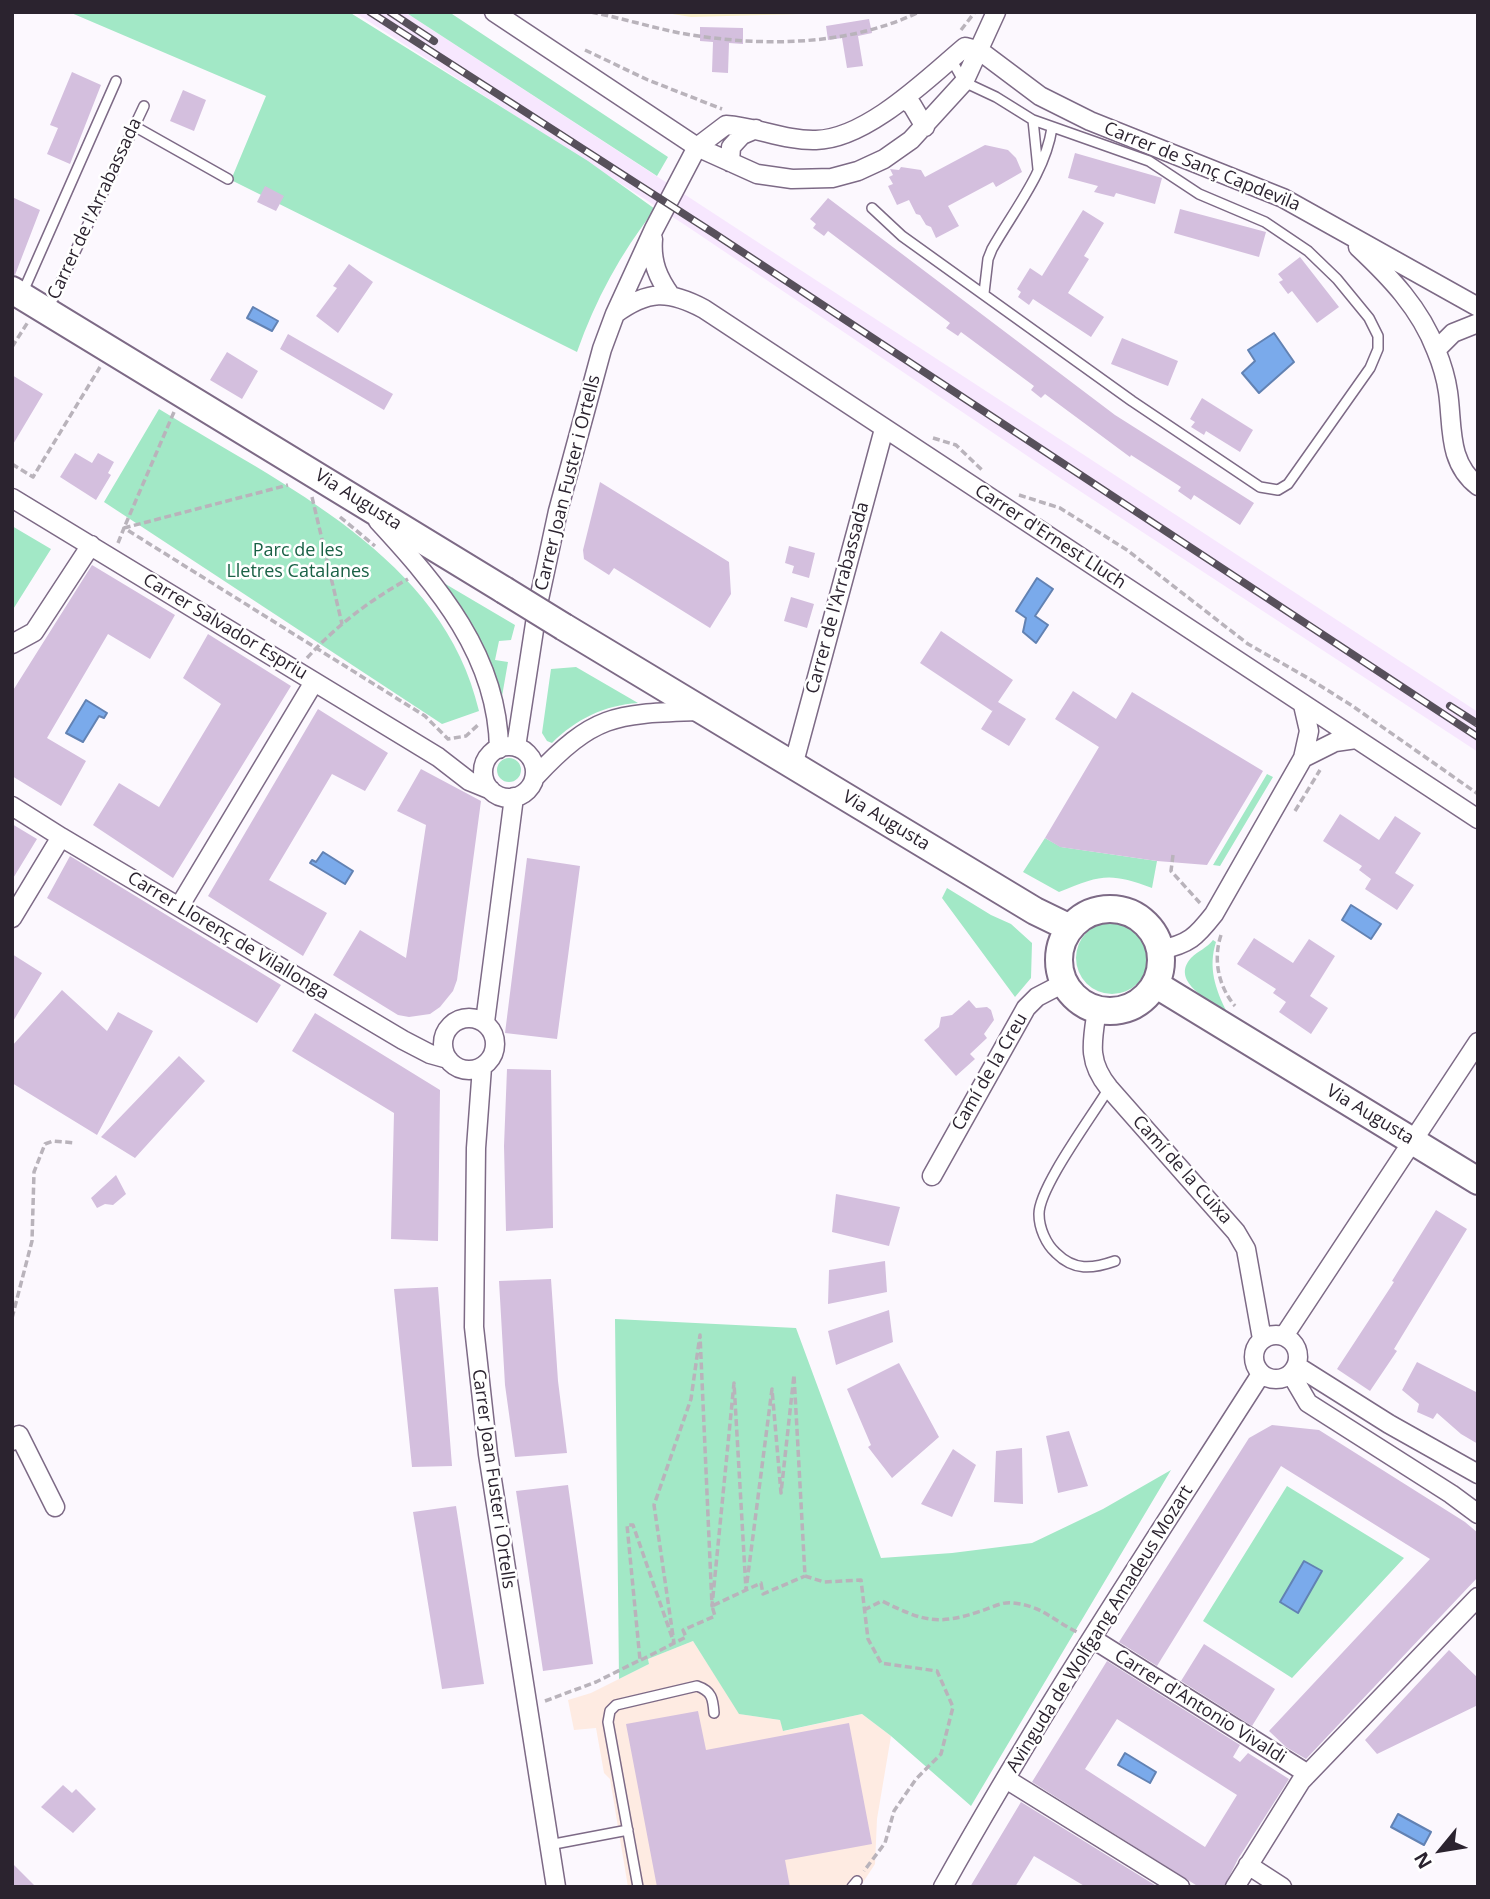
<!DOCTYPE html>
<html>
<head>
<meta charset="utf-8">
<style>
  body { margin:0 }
  #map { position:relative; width:1490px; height:1899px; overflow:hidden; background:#fcf8fe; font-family:"Open Sans",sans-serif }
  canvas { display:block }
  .frame { position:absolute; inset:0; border:14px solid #2b232f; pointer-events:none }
  .north { position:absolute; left:1406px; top:1815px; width:70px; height:70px; -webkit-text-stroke:5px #fff; paint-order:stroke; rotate:240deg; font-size:19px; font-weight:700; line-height:28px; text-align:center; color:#2b232f }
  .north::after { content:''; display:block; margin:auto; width:24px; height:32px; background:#2b232f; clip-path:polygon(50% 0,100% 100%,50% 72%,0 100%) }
</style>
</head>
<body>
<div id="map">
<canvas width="1490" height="1899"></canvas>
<div class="frame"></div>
<div class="north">N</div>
</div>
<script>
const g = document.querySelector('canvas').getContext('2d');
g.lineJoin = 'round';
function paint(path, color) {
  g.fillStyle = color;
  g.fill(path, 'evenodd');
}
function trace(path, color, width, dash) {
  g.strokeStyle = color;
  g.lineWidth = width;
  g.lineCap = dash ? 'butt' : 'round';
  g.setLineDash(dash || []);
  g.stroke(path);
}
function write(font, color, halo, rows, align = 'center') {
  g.font = font + ' "Open Sans",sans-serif';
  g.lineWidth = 5;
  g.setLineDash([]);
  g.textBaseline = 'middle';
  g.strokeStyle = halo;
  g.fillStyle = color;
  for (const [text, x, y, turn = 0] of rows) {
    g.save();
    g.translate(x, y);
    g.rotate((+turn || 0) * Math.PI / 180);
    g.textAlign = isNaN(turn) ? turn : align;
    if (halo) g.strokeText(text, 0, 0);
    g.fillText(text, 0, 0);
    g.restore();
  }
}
paint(new Path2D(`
  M354,12h51l1073,700v40l-415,-272 -378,-255z`), '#f7e7fe');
paint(new Path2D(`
  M693,1641l47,73 40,6 4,11 78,-17 29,22 -14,83 -2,45 -15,23h-232l-18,-108 -6,-6 -8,-45 -22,2 -6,-30 23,-7 58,-29 -1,-5z`), '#feebe2');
paint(new Path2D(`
  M69,12h280l239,149 67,48c-34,44 -60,91 -78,143l-346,-172 35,-84z
  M405,12h44l219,145 -11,19z
  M159,409c123,76 285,148 320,302l-37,13 -338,-222z
  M12,526l39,23 -39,62z
  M437,579l78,46 -4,15 -12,1 -4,19 13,2 -7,40 -35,-85z
  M576,667l62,36c-33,2 -62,16 -86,40l-5,-2 -5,-8 9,-64z
  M497 770a12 12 0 1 1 24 0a12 12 0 1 1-24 0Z
  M1267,774l6,3 -53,89 -7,-1z
  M1045,838l16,9 96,14 -5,27c-43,-16 -51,-13 -93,4l-36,-20z
  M947,888l44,27 20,9 21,19 -1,35 -16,19 -73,-99z
  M1076 958a36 36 0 1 1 72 0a36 36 0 1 1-72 0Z
  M1213,940l3,2c-8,25 -1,47 11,70 -15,-10 -58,-30 -36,-54 7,-7 16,-10 22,-18z
  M615,1319l181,9 85,230 71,-5 80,-10 71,-34 68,-39 -200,336 -80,-70 -29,-22 -79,17 -3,-11 -41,-6 -46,-73 -45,18 1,5 -30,15z
  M1287,1486l117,72 -112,120 -89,-57z`), '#a2e8c6');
paint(new Path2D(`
  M660,12h214l-183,5z`), '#faf0ca');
const water = new Path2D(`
  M253,307l25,14 -6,10 -25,-13z
  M1274,333l20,29 -35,31 -17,-20 13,-12 -7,-11z
  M1037,578l16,11 -18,27 13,9 -12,18 -13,-11 3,-14 -10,-7z
  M86,700l21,13 -3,5 -5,-2 -16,26 -17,-9z
  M323,852l30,19 -8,13 -35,-21 2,-3 4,2z
  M1351,905l30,19 -10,15 -29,-19z
  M1304,1561l18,10 -24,42 -18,-11z
  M1125,1753l31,19 -6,11 -32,-18z
  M1398,1814l33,18 -7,13 -33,-18z`);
paint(water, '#7aaaeb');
trace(water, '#6282b3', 2);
paint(new Path2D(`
  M869,19l3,14 -14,3 5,30 -16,2 -5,-30 -14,2 -2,-14z
  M700,27l43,1v16l-14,-1 -1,30 -16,-1 1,-30 -13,-1z
  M72,72l29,13 -31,79 -23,-10 11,-26 -8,-3z
  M183,90l23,10 -12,31 -24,-10z
  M985,145l23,5 8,8 6,14 -26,15 -3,-5 -45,24 11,20 -23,12 -5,-11 -5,-2 -6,-10 -4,-1 -7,-14 -12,5 -9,-19 5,-2 -4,-7 4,-2 -3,-6 9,1 2,-3 20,3 4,7z
  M1075,153l87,25 -7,26 -39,-11 -2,4 -20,-5 4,-6 -30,-8z
  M265,186l19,10 -8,15 -19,-9z
  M12,197l28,13 -25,65 -3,-1z
  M828,198l287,217 139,88 -14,22 -46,-30 -3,5 -13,-9 3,-4 -50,-32 -1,2 -85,-63 -4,4 -10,-8 3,-4 -73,-54 -3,4 -12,-8 4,-5 -122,-92 -4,5 -11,-8 3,-4 -6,-5z
  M1180,209l86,23 -7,25 -85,-24z
  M1083,210l21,13 -20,33 5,3 -21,34 36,24 -13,20 -58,-38 -4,6 -11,-8 3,-5 -4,-3 13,-21 12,8z
  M1300,257l39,50 -22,16 -25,-32 -4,3 -9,-12 4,-2 -5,-6z
  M349,264l24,18 -35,51 -22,-17 21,-28 -4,-2z
  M288,334l105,60 -9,16 -104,-61z
  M1122,338l56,23 -10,25 -57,-22z
  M227,352l31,19 -16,28 -32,-19z
  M12,375l31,19 -31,52z
  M1202,398l51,32 -13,22 -34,-21 -2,4 -13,-8 4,-5 -5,-3z
  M75,453l17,10 6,-10 16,9 -6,11 3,2 -15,25 -36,-23z
  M600,482l129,80 2,32 -21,34 -96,-60 -5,7 -25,-16 -1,-9z
  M789,546l26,7 -6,25 -17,-5 2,-7 -9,-3z
  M92,565l83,50 -25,44 -42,-25 -61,104 39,23 -25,45 -49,-30v-84z
  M791,597l23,7 -7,24 -23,-7z
  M941,631l72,49 -15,22 28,17 -17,27 -28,-17 12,-19 -1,1 -72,-48z
  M208,634l83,52 -118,192 -80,-53 26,-42 40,24 62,-103 -38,-26z
  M1073,691l43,28 16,-27 131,79 -56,94 -50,-4 -97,-14 -15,-9 54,-91 -44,-28z
  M318,709l70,44 -23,38 -33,-17 -63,106 58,33 -24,43 -95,-60z
  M421,769l60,32 -24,179 -4,11 -13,16 -10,7 -21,3 -11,-2 -65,-40 27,-45 46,28 20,-133 -29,-14z
  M1340,814l39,26 16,-24 26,17 -26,40 19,12 -17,25 -32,-21 6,-10 -12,-9 3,-4 -39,-25z
  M12,824l25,15 -25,41z
  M70,856l211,129 -24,38 -210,-125z
  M527,858l53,8 -23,173 -52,-6z
  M1254,938l39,25 16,-24 26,17 -25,40 18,12 -17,26 -32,-22 7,-10 -13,-9 3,-4 -39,-25z
  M12,954l30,19 -30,50z
  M62,990l45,41 11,-19 35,19 -56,104 -85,-52v-37z
  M969,1000l7,8 11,-1 4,3 3,10 -10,14 3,4 -17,16 5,5 -19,17 -32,-36 15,-13 2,-10 11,-2z
  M315,1013l125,77 -2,151 -47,-2 3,-126 -102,-62z
  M179,1056l26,25 -70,77 -34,-21z
  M507,1069l44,1 2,158 -47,3 -2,-85z
  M116,1175l10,19 -13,11 -8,-1 -8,4 -6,-10z
  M836,1194l64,13 -11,39 -57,-14z
  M1436,1210l31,19 -73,120 3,2 -27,40 -33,-22 57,-87 -2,-1z
  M885,1261l2,31 -59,12 1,-34z
  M551,1279l7,102 9,72 -52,4 -10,-72 -6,-104z
  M438,1287l14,179 -40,1 -18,-178z
  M889,1310l4,32 -57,23 -8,-34z
  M1417,1362l61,31v51l-17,-10 -24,-21 -4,6 -16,-7 2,-8 -17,-14z
  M899,1363l40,74 -47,41 -24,-31 3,-2 -24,-56z
  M1272,1425l47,5 146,92 13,11v44l-172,182 -20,-12 -17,-16 161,-172 -149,-93 -124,200 -38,-24 130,-204z
  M1069,1431l19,55 -30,7 -12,-57z
  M1022,1448l1,56 -29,-2 2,-51z
  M953,1449l23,16 -24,52 -31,-13z
  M568,1485l25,179 -50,7 -27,-180z
  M456,1506l28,178 -42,5 -29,-177z
  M1204,1644l71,45 -23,37 -71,-45z
  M1449,1650l29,28v27l-101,49 -12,-14z
  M1107,1661l133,84 -7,12 7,5 8,-9 41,26 -51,80 -14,28h-25l-167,-105zM1117,1719l120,76 -32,52 -120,-78z
  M698,1711l8,39 143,-27 23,121 -87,16 5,27h-133l-31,-163z
  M63,1785l9,8 4,-4 20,20 -23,24 -32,-26z
  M1021,1802l137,85h-72l-52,-31 -19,31h-45z
  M12,1863l24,24h-24z`), '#d4bfde');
const lane = new Path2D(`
  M1033,120l5,49
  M134,126l94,53
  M872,208l30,28 230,165 128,86 18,3 10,-6 82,-116 8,-19v-13l-9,-18 -32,-39 -29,-28 -43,-29 -66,-28 -50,-33 -116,-41 -37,-23 -32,-15 -13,-23
  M984,293l4,-34 4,-10c22,-39 53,-76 60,-121
  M22,294l94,-213
  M48,309l96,-203
  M1109,1088c-16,27 -70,99 -70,126 0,14 7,30 17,39 18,18 36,16 59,8
  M549,1845l79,-15
  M638,1887l-30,-165 2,-11 6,-6 81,-19c15,5 16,13 17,27
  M852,1887l5,-6`);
const street = new Path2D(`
  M494,12l203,135 60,27 35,5 40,-1 26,-7 26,-12 27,-19 53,-58 32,-70
  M903,99l9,6 13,22
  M730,162l1,-15 11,-12 14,-6
  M653,239c-2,23 5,39 18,57
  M1358,247c32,30 62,61 78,103 5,12 10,28 12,42 5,34 -1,70 30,94
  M615,314c33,-24 53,-24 89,-5 257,172 517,339 774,510
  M1436,350l17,-17 25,-10
  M12,498l426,259 31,24 22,9
  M378,521c60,65 120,135 121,228
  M12,644l22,-12 57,-87
  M483 772a26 26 0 1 1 52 0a26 26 0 1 1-52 0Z
  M516,747l22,-143 20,-93 44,-162 13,-35 39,-85 43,-82 29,-22c31,2 59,16 90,15 51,-1 112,-62 149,-93l15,4 60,45 50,25 193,77 195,109
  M1303,758l32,-16 21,-3
  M793,766l91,-337
  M535,777c61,-65 82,-63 167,-66
  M12,806l49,31 342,203 27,14 18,5
  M179,907l135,-225
  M12,918l49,-81
  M1160,950c29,-6 36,-13 54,-36l89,-156 6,-27 -6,-26
  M1097,1010c-5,32 -10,51 12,78l127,144 10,17 16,90
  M443 1044a26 26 0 1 1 52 0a26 26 0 1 1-52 0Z
  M485,1022l29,-225
  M482,1067l-6,81 -2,179 14,127 68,433
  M932,1176l94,-168 11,-11 27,-14
  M1254 1357a22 22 0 1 1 44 0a22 22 0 1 1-44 0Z
  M1284,1336l194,-294
  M1297,1366l92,58 89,50
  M1291,1374l17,29 143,91 27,20
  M12,1441l7,-6 36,72
  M1093,1639l215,135
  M1006,1779l174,108
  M1248,1865l34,22
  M943,1887c98,-176 210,-344 318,-513
  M1235,1887l66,-106 177,-184`);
const secondary = new Path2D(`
  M12,290l492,300
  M564,627l471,284 35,17
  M1059 960a51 51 0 1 1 102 0a51 51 0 1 1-102 0Z
  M1155,984l323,197`);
trace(lane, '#7d6a86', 12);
trace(street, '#7d6a86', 21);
trace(secondary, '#7d6a86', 30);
trace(new Path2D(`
  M591,12c30,6 59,15 89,21 79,14 166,14 239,-21
  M961,30l14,-18
  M585,50l63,30 74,29
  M12,347l16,-25
  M174,412l-50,116 164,-43
  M933,438l23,7 28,27
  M12,464l21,13 67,-110
  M1019,495l41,13 67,42 121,94 60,34 43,27 127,89
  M312,497l30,127
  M340,517l35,29
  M118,543l6,-15 301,188 23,23 18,-3 13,-12
  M307,658c29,-32 63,-58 101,-79
  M1295,811l25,-41
  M1173,855l-2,16 29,32
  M1221,935c-8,24 -3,51 14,71
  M12,1318l20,-77 2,-69 11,-28 8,-3 22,2
  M864,1610l18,-9c41,20 55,25 99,10 10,-3 22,-10 32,-8 29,3 38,16 64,29
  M641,1660l45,-23 -3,-7 32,-14 -3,-10 49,-23 2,11 42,-18
  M545,1701l51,-19 44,-22 -13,-135h6l41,118 -20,-138 37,-106 9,-64 12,271 22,-223 12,207 26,-201 9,104 13,-118 11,201 19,6 37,-2 7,59 13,24 56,8 16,36 -12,47 -25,25 -22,32 -9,32 -21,28`), '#b9b3bb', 3.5, [7, 3.5]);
trace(lane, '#fff', 9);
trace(street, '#fff', 18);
trace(secondary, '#fff', 26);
const rail = new Path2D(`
  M370,12l345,222 763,503
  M390,12l44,29
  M1450,706l28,18`);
trace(rail, '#57505b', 8);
trace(rail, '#fff', 5, [16]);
const secondaryBridge = new Path2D(`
  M504,590l60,37`);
trace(secondaryBridge, '#7d6a86', 30, []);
trace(secondaryBridge, '#fff', 26);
write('18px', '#2b232f', '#fff', [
  ["Carrer de Sanç Capdevila",1202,167,22],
  ["Carrer de l'Arrabassada",95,209,-65],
  ["Carrer Joan Fuster i Ortells",568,483,-76],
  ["Via Augusta",358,500,32],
  ["Carrer d'Ernest Lluch",1050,537,33],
  ["Carrer de l'Arrabassada",838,598,-75],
  ["Carrer Salvador Espriu",225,627,31],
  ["Via Augusta",886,821,31],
  ["Carrer Llorenç de Vilallonga",228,936,31],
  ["Camí de la Creu",990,1072,-60],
  ["Via Augusta",1370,1115,31],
  ["Camí de la Cuixa",1182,1170,48],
  ["Carrer Joan Fuster i Ortells",493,1479,82],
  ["Avinguda de Wolfgang Amadeus Mozart",1100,1629,-58],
  ["Carrer d'Antonio Vivaldi",1200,1707,32]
]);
write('18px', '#1a6146', '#fff', [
  ["Parc de les",298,551],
  ["Lletres Catalanes",298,572]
]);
</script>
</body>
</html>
